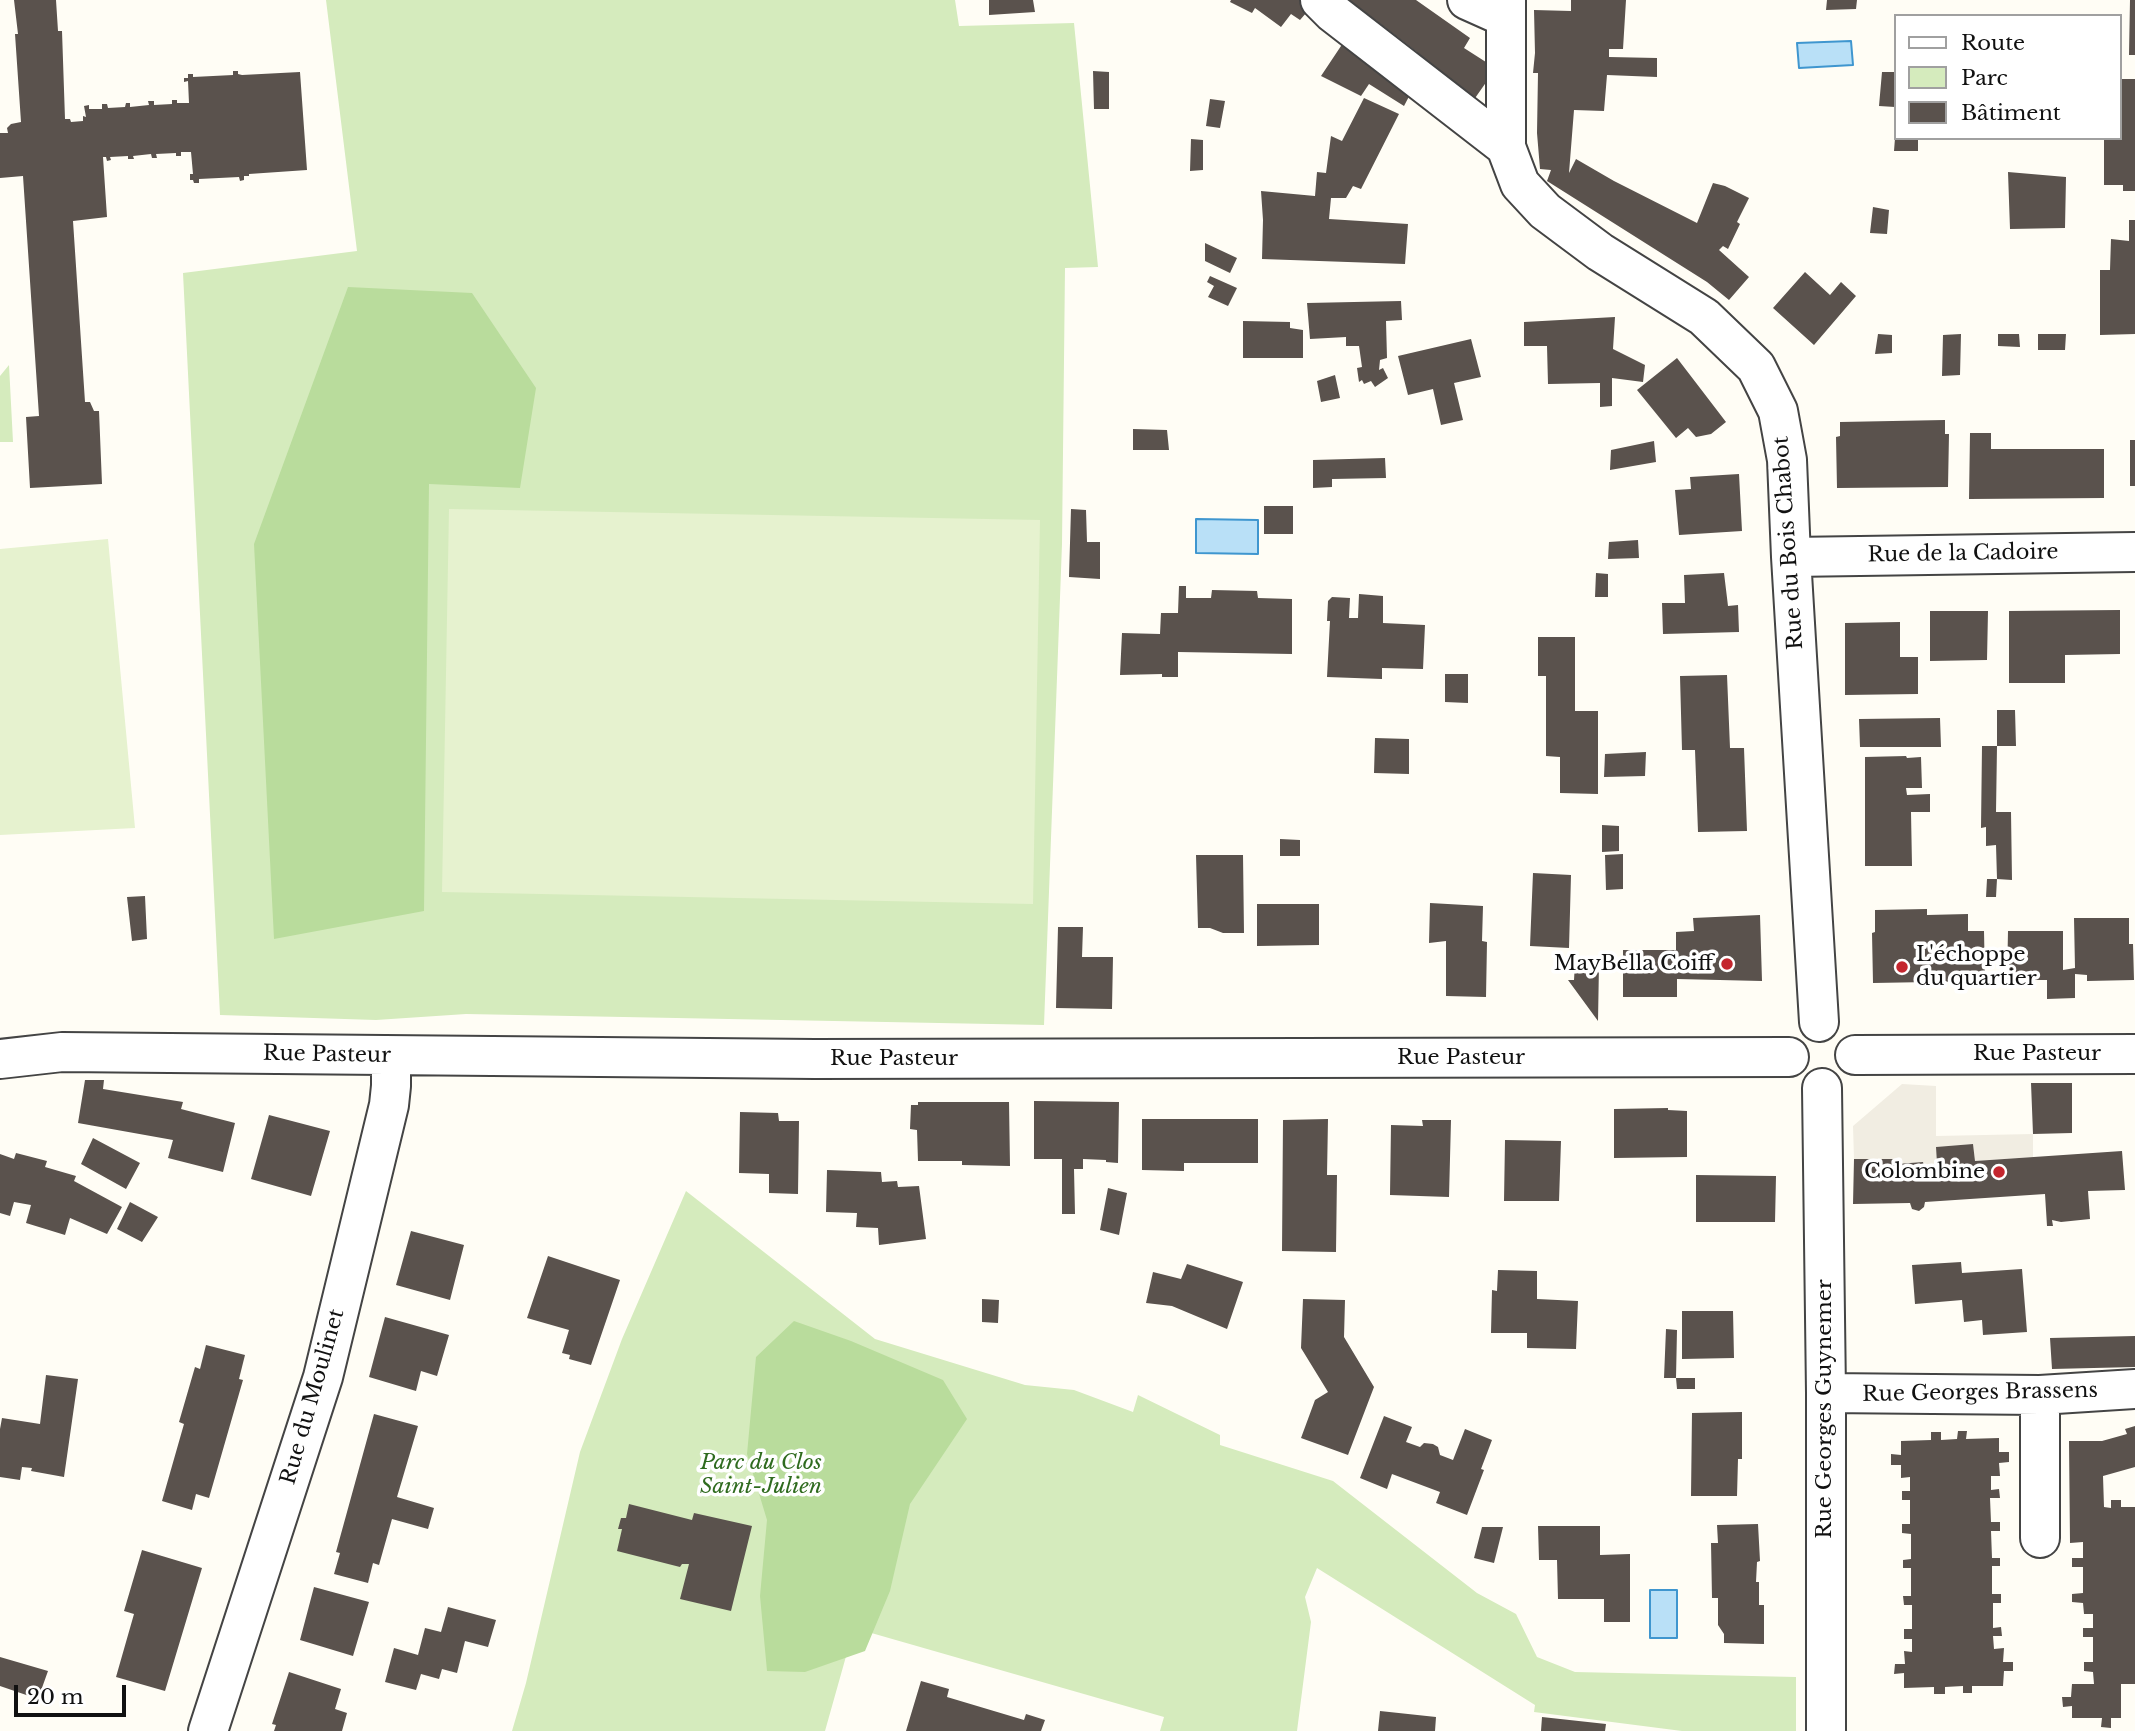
<!DOCTYPE html>
<html>
<head>
<meta charset="utf-8">
<style>
  body { margin:0 }
  #map { position:relative; width:2135px; height:1731px; overflow:hidden; background:#fffdf5; font-family:"Libre Baskerville",serif }
  canvas { display:block }
  .legend { position:absolute; left:1894px; top:14px; width:228px; height:126px; box-sizing:border-box; background:#fff; border:2px solid #a0a0a0; margin:0; padding:9px 12px; list-style:none; font-size:21px; color:#111 }
  .legend li { display:flex; align-items:center; gap:14px; height:35px }
  .legend b { width:35px; border:2px solid #a0a0a0 }
  .scale { position:absolute; left:14px; top:1685px; width:112px; height:32px; box-sizing:border-box; border:4px solid #111; border-top:0; padding-left:9px; font-size:21px; line-height:24px; white-space:nowrap; color:#111; -webkit-text-stroke:5px #fff; paint-order:stroke }
</style>
</head>
<body>
<div id="map">
<canvas width="2135" height="1731"></canvas>
<ul class="legend">
<li><b style="height:9px;background:#fff"></b>Route</li>
<li><b style="height:19px;background:#d5ebbd"></b>Parc</li>
<li><b style="height:19px;background:#5a524d"></b>Bâtiment</li>
</ul>
<div class="scale">20 m</div>
</div>
<script>
const g = document.querySelector('canvas').getContext('2d');
g.lineJoin = 'round';
function paint(path, color) {
  g.fillStyle = color;
  g.fill(path, 'evenodd');
}
function trace(path, color, width, dash) {
  g.strokeStyle = color;
  g.lineWidth = width;
  g.lineCap = dash ? 'butt' : 'round';
  g.setLineDash(dash || []);
  g.stroke(path);
}
function write(font, color, halo, rows, align = 'center') {
  g.font = font + ' "Libre Baskerville",serif';
  g.lineWidth = 7;
  g.setLineDash([]);
  g.textBaseline = 'middle';
  g.strokeStyle = halo;
  g.fillStyle = color;
  for (const [text, x, y, turn = 0] of rows) {
    g.save();
    g.translate(x, y);
    g.rotate((+turn || 0) * Math.PI / 180);
    g.textAlign = isNaN(turn) ? turn : align;
    if (halo) g.strokeText(text, 0, 0);
    g.fillText(text, 0, 0);
    g.restore();
  }
}
paint(new Path2D(`
  M326,0h629l4,26 115,-3 24,244 -33,1 -3,276 -18,481 -578,-11 -90,6 -156,-5 -37,-742 174,-22z
  M9,365l4,77h-13v-66z
  M686,1191l189,148 150,46 49,5 59,22 5,-17 82,40v10l113,36 144,112 39,21 21,43 38,15 221,5v54h-114l-148,-19 1,-7 -218,-137 -12,29 6,25 -14,109h-137l4,-14 -310,-89 -29,103h-313l14,-48 54,-231 42,-113z`), '#d5ebbd');
paint(new Path2D(`
  M348,287l124,6 64,95 -16,100 -91,-4 -5,427 -150,28 -20,-395z
  M794,1321l57,20 92,39 24,39 -57,85 -20,87 -25,60 -60,21 -38,-1 -7,-75 7,-76 -20,-66 9,-97z`), '#b9dc9c');
paint(new Path2D(`
  M449,509l591,11 -7,384 -591,-12z
  M108,539l27,289 -135,7v-286z`), '#e6f2cf');
paint(new Path2D(`
  M1902,1084l34,2v50l97,-2v23l-58,4 -2,-17 -37,3 1,17 -13,2 -1,-4 -26,2 -43,-5 -1,-33z`), '#f1ede2');
const water = new Path2D(`
  M1851,41l2,24 -54,3 -2,-25z
  M1196,519l62,1v34l-62,-1z
  M1650,1590h27v48h-27z`);
paint(water, '#b9e0f7');
trace(water, '#3f96cf', 2);
paint(new Path2D(`
  M14,0h42l2,31h4l3,88h5l1,3 12,-1v-5l3,1 -2,-11 5,-1v4h13v-5h5l1,4 17,-1 1,-4h4v4l19,-2 -1,-4h6v4l18,-1v-4h5v3h12l-1,-22 -4,1v-4h4v-4h5v3l40,-2v-4h5v3l4,1 58,-3 7,98 -58,4v2h-5v4l-4,1 -1,-4 -40,2v4h-5l-1,-3h-3v-6h3l-2,-22h-10v4h-5v-3l-20,1 1,4h-5l-1,-4 -18,2 1,3h-6v-3l-18,1 1,3 -4,1 -1,-4h-3l4,60 -34,4 12,181h5l4,9h5l3,73 -72,4 -4,-71 13,-1 -16,-240 -23,2v-45h8l-1,-5 4,-4 10,-2 -6,-88h3z
  M989,0h44l2,12 -46,3z
  M1231,0h75l7,5 -13,15 -9,-6 -10,13 -26,-19 -3,5 -22,-11z
  M1343,0h73l54,38 -6,10 25,16 -2,17 -14,20 -60,-43 4,-6 -43,-33z
  M1571,0h55l-3,49h-14v8l48,1v19l-50,-2 -3,36 -30,-1 -5,63 7,-14 38,22 83,42 16,-40 12,3 24,12 -12,24 3,2 -12,25 -5,-3 -4,4 30,27 -20,23 -22,-18 -160,-101 4,-11 -11,-1 -3,-36 1,-60h-5l2,-20 -1,-43 37,1z
  M1827,0h30l-1,9 -30,1z
  M2130,0h5v55h-6z
  M1349,34l66,51 -11,21 -35,-22 -8,12 -40,-20z
  M1093,71l16,1v37h-15z
  M1882,72h13v35l-16,-1z
  M2119,79h16v112h-12v-6h-19v-47h15z
  M1364,98l35,16 -38,75 -8,-3 -7,12h-15l-2,21 79,5 -3,40 -143,-5 1,-39 -2,-29 54,5 2,-24 9,1 5,-37 11,5z
  M1210,99l15,2 -5,27 -14,-2z
  M1895,138h23v13h-24z
  M1191,139l12,1v30l-13,1z
  M2008,172l58,5 -1,51 -55,1z
  M1873,207l16,3 -2,24 -17,-1z
  M2129,220h6v114l-35,1v-65h10l1,-31 18,2z
  M1205,243l32,15 -7,15 -25,-12z
  M1805,272l25,23 11,-13 15,14 -42,49 -41,-37z
  M1210,276l27,12 -9,18 -20,-9 6,-11 -7,-4z
  M1401,301l1,19 -16,1 1,37 -7,2 -1,10 4,-2 5,10 -13,9 -4,-6 -7,3 -2,-4 -3,2 -2,-14 5,-1 -3,-21h-13v-9l-36,2 -3,-36z
  M1615,317l-2,32 32,16 -2,17 -31,-4v28l-12,1v-24l-52,1 -1,-38h-23v-24z
  M1243,321l47,1v6l13,2v28h-60z
  M1878,334l14,1v18l-17,1z
  M1961,334l-1,41 -18,1 1,-41z
  M1998,334h21l1,13 -22,-1z
  M2038,334h28l-1,16h-27z
  M1471,339l10,38 -27,6 9,37 -22,5 -8,-36 -25,6 -10,-39z
  M1677,358l49,64 -15,12 -15,3 -8,-9 -12,10 -39,-48z
  M1335,375l5,23 -19,4 -4,-21z
  M1945,420v14h4l-1,53 -111,1 -1,-51 4,-1v-14z
  M1133,429l34,1 2,20h-36z
  M1970,433h21v16h113v49l-135,1z
  M2130,440h5v46h-5z
  M1654,441l2,21 -46,8 1,-20z
  M1385,458l1,20 -54,1v8l-19,1v-28z
  M1739,474l3,57 -63,4 -4,-45 16,-1 -1,-12z
  M1264,506h29v28h-29z
  M1071,509l15,1 1,32h13v37l-31,-2z
  M1638,540l1,18 -31,1 1,-17z
  M1596,573l12,1v23h-13z
  M1724,573l4,33 10,-1 1,27 -76,2 -1,-31h23l-1,-28z
  M1179,586h7v12h25l1,-8 45,1 1,7 34,1v55l-114,-2v25h-16v-3l-42,1 2,-42 38,1 1,-21h17z
  M1359,594l24,2v27l42,2 -2,44 -41,-1v11l-55,-2 3,-56h-3l1,-20 4,-4 18,1 -1,20h9z
  M2120,610v44l-55,1v28h-56v-72z
  M1930,611h58l-1,49 -57,1z
  M1900,622v35h18v37l-73,1v-72z
  M1538,637h37v74h23v83l-38,-1v-36l-14,-1v-80h-8z
  M1445,674h23v29l-23,-1z
  M1727,675l3,73h14l3,83 -49,1 -3,-82h-13l-2,-74z
  M1997,710h18l1,36h-19z
  M1940,718l1,29h-81l-1,-28z
  M1375,738l34,1v35l-35,-1z
  M1982,746h15l-1,66h15l1,68 -15,-1 -1,18h-10l1,-18h10l-1,-34 -10,1v-19l-5,1z
  M1646,752l-1,24 -41,1 1,-23z
  M1906,756l1,2 14,-1 1,31h-16l1,7 23,-1v18h-19l1,54h-47v-109z
  M1602,825l17,1v25l-17,1z
  M1280,839l20,1v16h-20z
  M1623,854v35l-17,1 -1,-35z
  M1196,855h47l1,78h-21l-13,-5h-12z
  M1533,873l38,2 -2,73 -39,-2z
  M145,896l2,43 -15,2 -5,-44z
  M1430,903l53,3 -1,35 5,1 -1,55 -40,-1v-55l-17,2z
  M1257,904h62v41l-62,1z
  M1927,909v6l41,-1v17h16l1,50 -112,2 -1,-50 3,-1v-22z
  M1760,915l2,66 -85,-2v18h-54v-47h53v-18l18,-1 -1,-13z
  M2074,918h55v26h4l1,36 -47,1v-6l-12,-1v24l-28,1v-19h-40l1,-49h55v39l12,-2z
  M1058,927h25l-1,30h31l-1,52 -56,-1z
  M1575,963l24,1 -1,57 -30,-41h6z
  M85,1080h19l-1,9 80,13 -2,7 54,14 -12,49 -55,-14 5,-18 -95,-17z
  M2031,1083h41v50l-39,1z
  M1034,1101l85,1 -1,61 -12,-1v-2l-23,-1v10h-9l1,45h-13v-55h-28z
  M918,1102h91l1,64 -48,-1v-4h-44l-1,-31 -7,-1 1,-24h7z
  M1668,1108v2l19,1v46l-73,1v-49z
  M740,1112l38,1 1,8h20l-1,73 -29,-1v-19l-30,-1z
  M269,1115l61,16 -19,65 -60,-17z
  M1142,1119h116v44h-74v8l-42,-1z
  M1328,1119l-1,56h10l-1,77 -54,-1 1,-131z
  M1422,1120h29l-2,77 -59,-2 1,-70 32,1z
  M93,1138l47,25 -14,26 -45,-25z
  M1505,1140l56,1 -2,60h-55z
  M1973,1144l2,17 147,-10 3,39 -37,1 2,28 -29,3 -9,-2 1,6h-6l-2,-32 -120,8 -1,5 -5,4 -7,-2 -2,-6 -57,1 1,-45h42l1,5 26,-2 1,4 13,-2 -1,-17z
  M16,1153l31,8 -2,6 31,9 -2,5 48,26 -15,27 -37,-16 -5,17 -39,-12 5,-18 -17,-3 -4,14 -10,-3v-59l14,5z
  M827,1170l54,2 1,10 15,-1 1,6 21,-1 7,53 -47,6 -1,-17 -22,-1 1,-14 -31,-1z
  M1696,1175l80,1 -1,46h-79z
  M1108,1188l19,5 -8,42 -19,-5z
  M130,1202l28,15 -16,25 -25,-13z
  M411,1231l53,14 -14,55 -54,-15z
  M548,1256l72,24 -29,85 -22,-6 1,-4 -8,-2 7,-23 -42,-12z
  M1961,1262l1,11 60,-4 5,63 -44,3 -1,-15 -18,2 -2,-22 -47,4 -3,-39z
  M1187,1264l56,18 -16,47 -55,-23 -26,-3 7,-31 28,7z
  M1498,1270l39,1v28l41,2 -2,48 -49,-1v-15h-36l1,-43 5,1z
  M982,1299l17,1 -1,23 -16,-1z
  M1303,1299l42,1 -1,37 30,50 -26,68 -47,-17 14,-38 13,-8 -27,-44z
  M1682,1311h51l1,47 -52,1z
  M385,1317l64,18 -12,41 -16,-5 -5,20 -47,-14z
  M1666,1329l11,1 -1,48h-12z
  M2135,1336v31l-83,2 -2,-31z
  M206,1345l39,10 -6,24 4,1 -34,118 -13,-4 -4,16 -30,-9 22,-77 -5,-2 16,-55 5,2z
  M46,1375l32,4 -14,98 -33,-6 1,-3 -10,-1 -2,13 -20,-3v-48l2,-11 38,6z
  M1676,1378h19v11h-18z
  M1742,1412v47h-4l-1,37h-46l1,-83z
  M374,1414l44,12 -21,71 37,11 -6,21 -36,-10 -13,46 -6,-2 -5,20 -34,-9 6,-21 -4,-1z
  M1384,1416l28,11 -6,15 14,5 4,-4 9,1 5,3 2,8 13,5 12,-31 27,11 -11,29 3,1 -17,45 -31,-12 4,-11 -48,-18 -5,15 -27,-11z
  M2135,1426v41l-32,9 1,31 7,1v-8h10v7h14v177h-14v34h-10v10l-10,-1 1,-9h-30v-12l-9,1 -1,-10h9l1,-13h22l-1,-12 -9,-1v-9h9v-25h-10v-9h10v-14h-9l-1,-11 -11,-1v-8l11,-1v-26h-11v-9h11v-16l-13,1 -1,-102h33l25,-7 -2,-5z
  M1958,1431h9l-1,8 33,-1v14h10v10l-10,1 1,13h-9v14l8,-1 1,9h-10l1,24h9v9h-9l1,27h8v8h-8v28h9v9h-8v25l8,-1 1,9h-9l1,13 10,-1 -1,14h10v9h-9l-1,15h-31v7h-9v-7l-18,1v7h-11v-7l-30,1v-15l-10,1 1,-10h10l-1,-13 8,1v-13h-8v-10h8v-24h-8l-1,-9h8v-28h-8v-8l8,-1v-25l-9,-1v-9h8v-24h-8v-9h8v-14l-9,1v-13h-10v-11l10,1v-14l30,-1v-8h10v8l16,-1z
  M629,1504l63,16 2,-7 58,13 -21,85 -51,-12 9,-35h-7l-2,3 -63,-16 5,-22h-4l3,-11h5z
  M1758,1524l2,37 -3,1 -1,20h3v23h5v39l-40,-1v-9l-6,-9v-27h-6l-1,-55h7l-1,-18z
  M1538,1526h62v29l30,-1v68h-26v-23h-46l-1,-39h-18z
  M1482,1527h21l-9,36 -20,-5z
  M142,1550l60,18 -37,123 -49,-14 18,-63 -10,-3z
  M314,1587l55,15 -16,54 -53,-16z
  M448,1607l48,13 -8,27 -23,-6 -8,32 -15,-4 -3,10 -18,-5 -5,16 -31,-8 9,-34 24,7 7,-27 16,4z
  M0,1657l48,14 -10,28 -38,-13z
  M289,1672l52,17 -6,20 12,4 -5,18h-68l2,-6 -4,-1z
  M921,1681l28,8 -2,8 77,23 2,-6 19,6 -4,11h-135z
  M1380,1711l56,6 -1,14h-57z
  M1542,1717l64,7 -1,7h-64z`), '#5a524d');
const minor = new Path2D(`
  M1320,0l13,13 173,134
  M1467,0l38,17
  M1506,0v147l14,37 25,27 55,41 104,65 52,50 22,44 9,49 4,97 28,465
  M1791,557l344,-5
  M1855,1055l280,-1
  M0,1059l62,-7 753,7 974,-2
  M1822,1088l4,305v338
  M1826,1393l214,2 95,-6
  M2040,1538v-143
  M208,1731l115,-354 66,-272 2,-19v-30`);
trace(minor, '#444', 42);
trace(minor, '#fff', 38);
for (const [x, y, r, color] of [
  [1727,964,7,"#c4262e"],
  [1902,967,7,"#c4262e"],
  [1999,1172,7,"#c4262e"]
]) {
  const dot = new Path2D();
  dot.arc(x, y, r, 0, 2 * Math.PI);
  g.fillStyle = color;
  g.fill(dot);
  trace(dot, '#fff', 2.5);
}
write('21px', '#111', '#fff', [
  ["Rue du Bois Chabot",1789,543,-94],
  ["Rue de la Cadoire",1963,554,-1],
  ["Rue Pasteur",2037,1054],
  ["Rue Pasteur",327,1055,1],
  ["Rue Pasteur",1461,1058],
  ["Rue Pasteur",894,1059],
  ["Rue Georges Brassens",1980,1393,-1],
  ["Rue du Moulinet",313,1397,-74],
  ["Rue Georges Guynemer",1825,1409,-90]
]);
write('21px', '#111', '#fff', [
  ["L'échoppe",1916,955,"left"],
  ["du quartier",1916,979,"left"],
  ["MayBella Coiff",1713,964],
  ["Colombine",1985,1172]
], 'right');
write('italic 21px', '#2f6b1f', '#fff', [
  ["Parc du Clos",761,1463],
  ["Saint-Julien",761,1487]
]);
</script>
</body>
</html>
